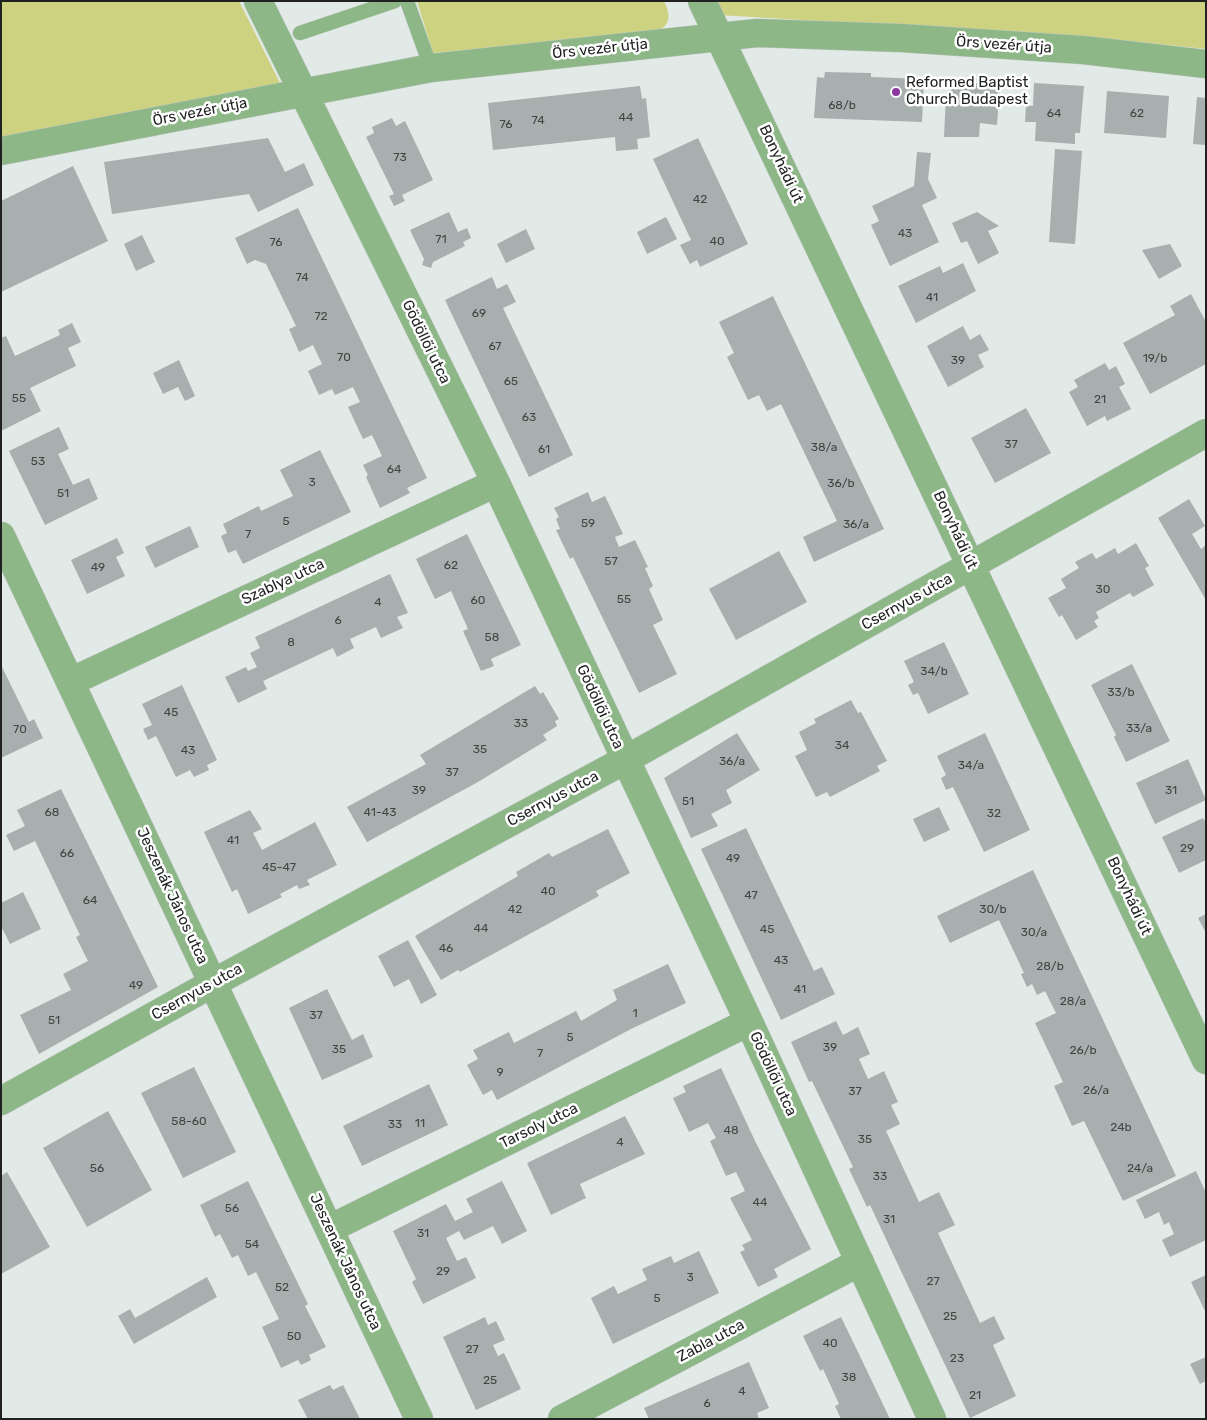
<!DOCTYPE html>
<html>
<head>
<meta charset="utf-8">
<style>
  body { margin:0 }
  #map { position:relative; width:1207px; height:1420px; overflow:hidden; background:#e2eae7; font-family:Rubik,sans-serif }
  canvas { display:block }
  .frame { position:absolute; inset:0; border:2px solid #1f2221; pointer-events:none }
</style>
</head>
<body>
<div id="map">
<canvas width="1207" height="1420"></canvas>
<div class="frame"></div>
</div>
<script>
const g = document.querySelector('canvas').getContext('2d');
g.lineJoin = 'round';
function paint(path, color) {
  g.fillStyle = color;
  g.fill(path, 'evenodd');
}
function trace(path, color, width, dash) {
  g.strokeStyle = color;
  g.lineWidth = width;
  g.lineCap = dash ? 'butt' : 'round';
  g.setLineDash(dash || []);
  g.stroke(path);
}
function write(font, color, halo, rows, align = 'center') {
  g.font = font + ' Rubik,sans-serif';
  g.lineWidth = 5;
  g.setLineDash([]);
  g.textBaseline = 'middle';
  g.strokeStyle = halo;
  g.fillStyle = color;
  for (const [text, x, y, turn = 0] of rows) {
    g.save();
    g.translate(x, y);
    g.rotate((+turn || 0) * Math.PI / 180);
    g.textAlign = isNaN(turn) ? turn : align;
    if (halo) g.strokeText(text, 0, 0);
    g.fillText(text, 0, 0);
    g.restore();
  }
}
paint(new Path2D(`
  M1,1h238l43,86 -281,71z
  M417,1h247c7,15 7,24 -9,32l-222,20z
  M714,1h492v48l-105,-11 -382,-23z`), '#ccd27f');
paint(new Path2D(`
  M825,72l46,1v4l53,2 -2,43 -108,-4 3,-41 7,1z
  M951,82l49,2 -3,41 -17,-2 -1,14h-35l2,-43 4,1z
  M1034,83l50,3 -4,47h-5v11l-40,-3 1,-19h-11l1,-17 7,1z
  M640,86l2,13 4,-1 4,39 -13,2 1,10 -22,2 -1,-14 -122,13 -5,-47z
  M1107,91l62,5 -3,42 -62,-5z
  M1197,97l9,1v47l-13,-1z
  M392,118l4,8 9,-5 28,59 -31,15 3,6 -11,5 -5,-10 5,-2 -28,-57 8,-4 -2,-6z
  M268,138l17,34 19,-9 10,22 -56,27 -9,-18 -137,20 -8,-52z
  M698,138l50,106 -48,23 -3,-7 -7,4 -10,-19 11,-5 -38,-81z
  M1055,149l27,2 -7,93 -26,-2z
  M917,152l14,1 -3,26 9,19 -15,7 17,37 -49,24 -19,-41 8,-4 -7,-15 42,-20z
  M73,166l35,75 -107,51v-91z
  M298,208l129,270 -20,10 3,5 -30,15 -14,-31 2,-2 -5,-10 19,-9 -10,-21 -9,4 -15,-32 12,-5 -7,-15 -18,8 -3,-6 -13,6 -11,-24 14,-7 -9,-19 -14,7 -10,-23 7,-3 -30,-62 -11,-4 -8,4 -12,-26z
  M449,212l9,20 9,-4 4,10 -8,4 2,4 -32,16 -2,6 -9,-3 2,-6 -14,-29z
  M977,212l22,14 -11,5 11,22 -21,11 -11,-23 -6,2 -9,-20z
  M666,217l11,22 -30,15 -10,-22z
  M526,229l9,20 -29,14 -9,-19z
  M142,235l13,27 -19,9 -12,-27z
  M1170,244l12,22 -23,13 -17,-29z
  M963,263l13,28 -60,32 -18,-37 42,-20 3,7z
  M492,277l5,12 10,-5 9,18 -13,6 70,147 -44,22 -84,-177z
  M1191,294l15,28v42l-56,30 -27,-51 52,-28 -5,-9z
  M773,296l111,233 -70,33 -11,-25 34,-16 -56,-117 -14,7 -8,-16 -11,5 -21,-43 7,-4 -15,-31z
  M72,323l9,19 -13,6 8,18 -46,22 11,23 -40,20v-93l5,-2 9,20 45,-21 -2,-5z
  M963,326l7,14 10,-6 9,16 -11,5 6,12 -36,20 -21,-41z
  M179,360l16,36 -10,5 -7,-14 -15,7 -10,-21z
  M1105,363l4,7 7,-4 9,18 -6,3 12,22 -24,12 -2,-5 -18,10 -18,-34 9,-5 -4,-7z
  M1026,408l25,45 -56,30 -24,-45z
  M59,427l10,22 -11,5 15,31 16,-7 9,21 -53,26 -36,-74z
  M320,450l31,62 -108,52 -7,-14 -8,3 -7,-17 6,-3 -4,-9 36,-18 2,5 32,-15 -13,-26z
  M588,492l4,10 13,-6 18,38 -8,3 4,10 16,-7 13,27 -3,1 8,18 -4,3 14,31 -10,5 24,49 -38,19 -66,-136 -3,2 -14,-29 4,-1 -4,-10 3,-2 -5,-9z
  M1189,499l16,27 -13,8 9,15 5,-4v55l-48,-82z
  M190,526l9,21 -44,21 -10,-21z
  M467,534l54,111 -30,14 3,7 -13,5 -18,-40 5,-2 -17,-38 -16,8 -19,-40z
  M117,538l7,15 -8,4 9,19 -38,18 -16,-34z
  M1136,543l13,23 -4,2 9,17 -21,12 -3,-4 -34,19 3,6 -5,3 4,6 -22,13 -14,-25 -3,2 -11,-19 18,-10 -5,-9 18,-11 -4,-6 17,-9 4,6 19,-11 3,6z
  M779,551l28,51 -71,38 -27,-51z
  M390,574l18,39 -11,4 6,11 -22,10 -5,-11 -26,12 4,9 -17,9 -4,-9 -70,33 4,8 -29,14 -13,-26 21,-10 2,4 9,-4 -7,-14 10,-5 -5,-11z
  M944,642l25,52 -41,20 -10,-21 -5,2 -5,-10 6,-3 -10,-21z
  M1132,664l38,77 -44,21 -12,-25 2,-2 -25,-50z
  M1,665l28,57 5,-3 9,19 -42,20z
  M182,685l35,75 -10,5 2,5 -15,7 -4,-7 -14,7 -20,-41 -8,4 -5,-11 9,-4 -10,-21z
  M535,686l5,8 3,-2 16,27 -4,2 2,5 -14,9 4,5 -69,42 -111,60 -20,-35 79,-43 -6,-9z
  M851,700l7,13 3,-1 26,49 -10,5 3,5 -50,26 -3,-5 -11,5 -21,-41 12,-6 -8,-18 17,-9 -2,-4z
  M737,733l23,37 -34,20 6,13 -21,11 7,12 -27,12 -27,-60z
  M985,733l45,97 -46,22 -31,-65 -7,3 -5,-12 5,-3 -9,-19z
  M1188,759l18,41 -51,24 -19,-41z
  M61,789l97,198 -119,67 -19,-39 51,-25 -8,-16 25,-13 -12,-24 4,-2 -45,-94 -21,10 -8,-16 19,-9 -8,-16z
  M939,807l11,23 -26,12 -11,-23z
  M250,810l12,19 -9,4 9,17 53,-28 22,43 -30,15 3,5 -11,4 -2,-4 -17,9 2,3 -34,17 -11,-25 -5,3 -28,-60z
  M1203,818l3,5v37l-27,13 -17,-36z
  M746,828l68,143 8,-4 13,27 -54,26 -80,-171z
  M608,829l22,44 -34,18 3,5 -139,76 -2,-2 -17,10 -26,-44 103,-60 -2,-4 33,-19 3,4z
  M1033,870l143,306 -53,25 -39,-80 -12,5 -18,-40 9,-4 -28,-59 21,-10 -11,-22 -8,4 -5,-11 -5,3 -6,-13 3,-1 -25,-53 -49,23 -13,-27z
  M23,892l18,37 -31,15 -9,-18v-23z
  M1206,914v19l-8,-15z
  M408,940l29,55 -16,9 -12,-25 -15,8 -16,-31z
  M668,964l18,39 -55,26 -134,71 -5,-10 -9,5 -16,-30 11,-6 -5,-9 36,-18 5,11 62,-32 5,10 36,-21 -4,-10z
  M327,989l25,51 11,-6 10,23 -51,23 -33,-72z
  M836,1021l7,14 15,-8 12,27 -11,5 9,20 16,-8 14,31 -7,3 9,19 -14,7 33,71 20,-10 16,33 -17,8 42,90 14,-7 11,23 -12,6 23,51 -46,22 -100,-213 -3,2 -18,-38 4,-2 -41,-86 -3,1 -18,-40z
  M194,1067l42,85 -53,26 -42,-85z
  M721,1068l35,75 55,106 -37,20 4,8 -20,10 -18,-35 5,-2 -3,-5 10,-5 -22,-42 15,-7 -9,-19 -10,4 -16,-35 6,-3 -8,-15 -19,9 -16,-34 13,-6 -3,-6z
  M429,1084l19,41 -86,41 -19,-40z
  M108,1111l44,79 -65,37 -44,-79z
  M625,1116l20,38 -65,30 6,14 -35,17 -24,-52z
  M1196,1171l10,22v47l-36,17 -8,-17 12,-6 -5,-12 -5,3 -5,-13 -14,7 -9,-19z
  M7,1172l43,75 -49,27v-98z
  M248,1181l60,123 -3,2 21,41 -17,8 2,5 -10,5 -3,-5 -17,8 -19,-41 17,-8 -23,-47 -8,4 -10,-21 -6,3 -12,-24 -5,3 -15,-32z
  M502,1181l25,50 -25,13 -9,-18 -29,14 -5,-9 -13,7 11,23 9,-4 10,21 -53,26 -11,-22 4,-3 -23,-48 53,-27 9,17 18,-9 -7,-13z
  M699,1251l20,42 -106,51 -22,-46 23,-12 4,8 29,-14 -5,-11 29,-13 3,7z
  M1206,1275v38l-15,-31z
  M207,1277l10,20 -83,47 -16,-28 12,-7 5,9z
  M485,1317l3,8 8,-4 9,19 -12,5 5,11 6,-3 17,36 -45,21 -33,-73z
  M841,1317l17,35 32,67h-49l-6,-13 4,-2 -16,-35 -3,2 -17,-35z
  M1206,1357v24l-6,3 -10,-20z
  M749,1362l20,46 -12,5 2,6h-110l-5,-11z
  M330,1385l3,5 10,-5 17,34h-52l-10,-19z`), '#a7afaf');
const service = new Path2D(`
  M407,1l24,67
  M300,33l95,-32`);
const minor = new Path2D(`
  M258,1l238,482 253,539 183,397
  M702,1l504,1059
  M1,151l430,-83 326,-35 144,5 182,12 123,14
  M1,536l418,883
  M70,682l426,-199
  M1,1101l212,-118 412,-223 581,-327
  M329,1229l420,-207
  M562,1419l298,-157`);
trace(service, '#bfc6c3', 15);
trace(minor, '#bfc6c3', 29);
trace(service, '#8db787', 14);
trace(minor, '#8db787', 28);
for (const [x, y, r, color] of [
  [896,92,5,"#8c34a1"]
]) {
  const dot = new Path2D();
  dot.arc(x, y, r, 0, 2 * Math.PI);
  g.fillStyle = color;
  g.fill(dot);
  trace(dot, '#fff', 2);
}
write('12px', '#414544', null, [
  ["68/b",842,106],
  ["64",1054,114],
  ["62",1137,114],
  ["44",626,118],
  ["74",538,121],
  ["76",506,125],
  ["73",400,158],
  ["42",700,200],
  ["43",905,234],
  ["71",441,240],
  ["40",717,242],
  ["76",276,243],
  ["74",302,278],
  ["41",932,298],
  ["69",479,314],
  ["72",321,317],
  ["67",495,347],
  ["70",344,358],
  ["19/b",1155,359],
  ["39",958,361],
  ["65",511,382],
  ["55",19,399],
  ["21",1100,400],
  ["63",529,418],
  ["37",1011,445],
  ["38/a",824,448],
  ["61",544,450],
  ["53",38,462],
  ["64",394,470],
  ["3",312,483],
  ["36/b",841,484],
  ["51",63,494],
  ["5",286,522],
  ["59",588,524],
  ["36/a",856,525],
  ["7",248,535],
  ["57",611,562],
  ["62",451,566],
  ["49",98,568],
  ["30",1103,590],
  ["55",624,600],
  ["60",478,601],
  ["4",378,603],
  ["6",338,621],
  ["58",492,638],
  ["8",291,643],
  ["34/b",934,672],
  ["33/b",1121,693],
  ["45",171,713],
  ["33",521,724],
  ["33/a",1139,729],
  ["70",20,730],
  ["34",842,746],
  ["35",480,750],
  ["43",188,751],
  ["36/a",732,762],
  ["34/a",971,766],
  ["37",452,773],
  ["39",419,791],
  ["31",1171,791],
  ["51",688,802],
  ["68",52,813],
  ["41-43",380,813],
  ["32",994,814],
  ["41",233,841],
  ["29",1187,849],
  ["66",67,854],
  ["49",733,859],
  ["45-47",279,868],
  ["40",548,892],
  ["47",751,896],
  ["64",90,901],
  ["42",515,910],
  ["30/b",993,910],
  ["44",481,929],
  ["45",767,930],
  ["30/a",1034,933],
  ["46",446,949],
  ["43",781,961],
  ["28/b",1050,967],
  ["49",136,986],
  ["41",800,990],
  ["28/a",1073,1002],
  ["1",635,1014],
  ["37",316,1016],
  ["51",54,1021],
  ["5",570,1038],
  ["39",830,1048],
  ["35",339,1050],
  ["26/b",1083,1051],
  ["7",540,1054],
  ["9",500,1073],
  ["26/a",1096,1091],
  ["37",855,1092],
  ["58-60",189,1122],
  ["11",420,1124],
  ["33",395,1125],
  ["24b",1121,1128],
  ["48",731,1131],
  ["35",865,1140],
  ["4",620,1143],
  ["56",97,1169],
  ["24/a",1140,1169],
  ["33",880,1177],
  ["44",760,1203],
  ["56",232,1209],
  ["31",889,1220],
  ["31",423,1234],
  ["54",252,1245],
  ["29",443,1272],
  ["3",690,1278],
  ["27",933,1282],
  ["52",282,1288],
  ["5",657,1299],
  ["25",950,1317],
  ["50",294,1337],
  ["40",830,1344],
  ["27",472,1350],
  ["23",957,1359],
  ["38",849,1378],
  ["25",490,1381],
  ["4",742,1392],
  ["21",975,1396],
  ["6",707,1404]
]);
write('15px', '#1f2221', '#fff', [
  ["Örs vezér útja",1004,45,4],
  ["Örs vezér útja",600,49,-6],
  ["Örs vezér útja",200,112,-11],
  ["Bonyhádi út",781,164,65],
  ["Gödöllői utca",426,342,64],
  ["Bonyhádi út",955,530,65],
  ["Szablya utca",283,582,-25],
  ["Csernyus utca",907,602,-29],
  ["Gödöllői utca",600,707,65],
  ["Csernyus utca",553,799,-28],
  ["Jeszenák János utca",172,896,65],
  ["Bonyhádi út",1129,896,65],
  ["Csernyus utca",197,992,-29],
  ["Gödöllői utca",773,1074,65],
  ["Tarsoly utca",539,1126,-26],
  ["Jeszenák János utca",345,1262,65],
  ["Zabla utca",711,1341,-28]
]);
write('15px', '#1f2221', '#fff', [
  ["Reformed Baptist",906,83],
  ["Church Budapest",906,100]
], 'left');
</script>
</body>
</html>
